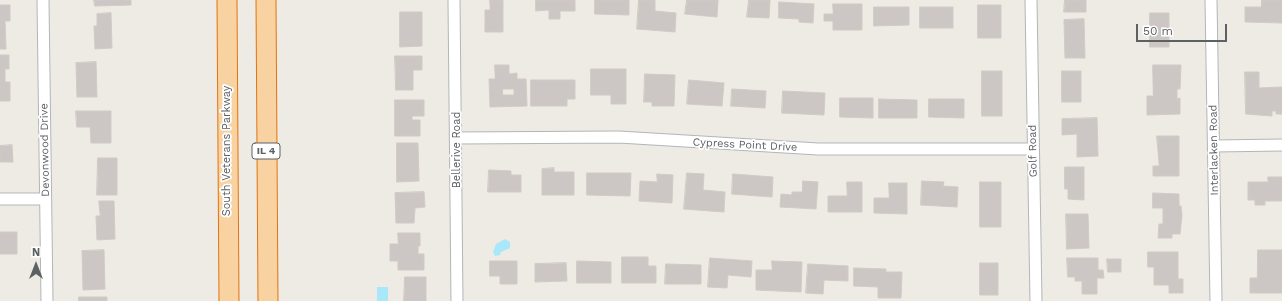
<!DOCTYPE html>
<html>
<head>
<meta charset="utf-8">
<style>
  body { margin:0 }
  #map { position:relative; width:1282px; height:301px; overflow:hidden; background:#eeeae4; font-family:"Work Sans",sans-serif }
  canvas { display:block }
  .north { position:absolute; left:16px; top:245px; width:40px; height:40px; -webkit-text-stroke:3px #fff; paint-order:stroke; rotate:0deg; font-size:11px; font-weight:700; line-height:16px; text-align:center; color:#5c6164 }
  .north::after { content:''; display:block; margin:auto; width:14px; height:18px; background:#5c6164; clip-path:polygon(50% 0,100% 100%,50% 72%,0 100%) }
  .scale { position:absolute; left:1136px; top:24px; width:91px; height:18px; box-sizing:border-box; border:2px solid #5c6164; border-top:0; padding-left:5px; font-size:12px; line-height:14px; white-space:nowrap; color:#5c6164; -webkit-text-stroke:3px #fff; paint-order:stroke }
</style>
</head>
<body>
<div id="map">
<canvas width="1282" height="301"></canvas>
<div class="north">N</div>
<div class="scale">50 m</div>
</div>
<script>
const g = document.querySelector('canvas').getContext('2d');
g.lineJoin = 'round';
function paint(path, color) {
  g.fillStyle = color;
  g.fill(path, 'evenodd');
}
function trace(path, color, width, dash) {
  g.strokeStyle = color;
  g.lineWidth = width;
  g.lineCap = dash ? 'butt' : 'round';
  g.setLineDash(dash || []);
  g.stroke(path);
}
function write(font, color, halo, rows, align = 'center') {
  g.font = font + ' "Work Sans",sans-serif';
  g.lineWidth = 3.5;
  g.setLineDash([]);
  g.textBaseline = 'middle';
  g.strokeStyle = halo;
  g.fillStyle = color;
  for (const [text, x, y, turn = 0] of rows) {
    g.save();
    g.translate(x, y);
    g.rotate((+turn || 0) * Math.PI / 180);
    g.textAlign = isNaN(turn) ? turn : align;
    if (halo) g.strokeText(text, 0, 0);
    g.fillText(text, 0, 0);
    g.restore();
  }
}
paint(new Path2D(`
  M505,239l5,3v6l-9,4 -1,3 -5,1 -2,-4 3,-8z
  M377,287h11v14h-11z`), '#a8e8fa');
const building = new Path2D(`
  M94,0h37v5l-36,1z
  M490,0h13v32h-18v-22h5z
  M536,0h39v11h-15v8h-11v-9l-13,1z
  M595,0h34v15l-34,-1z
  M639,0h16v11l21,2 -1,19 -38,-3z
  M687,0h31l-1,17 -32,-3z
  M749,0h21l-1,18 -22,-1z
  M1065,0h21v12h-22z
  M1262,0h20v23l-37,-1v-15h16z
  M779,2l35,2 -1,19 -14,-1v-3l-20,-1z
  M833,4h29v26h-29v-9h-9v-7h9z
  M0,5h10v16h-5l1,28h-6z
  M978,5h23v33h-23z
  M874,7h35v18l-35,1z
  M920,7h33v21h-33z
  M400,12h22v34l-22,1z
  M111,13l1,35 -17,1 -1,-23h3v-12z
  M1150,13h19v34h-19z
  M1084,19l1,39h-20l-1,-38z
  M0,55h9v14h-4v13h5v19h-10z
  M395,56h27v14h-9v20h-17z
  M96,62l1,35h-20l-1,-34z
  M495,65h14v9l8,-1v6h9l1,27 -37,1 -1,-28h6zM503,89h11v6h-11z
  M1153,65h28l-1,24h-3v10l3,-1v16l-33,1v-19h6z
  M591,69h35v35h-15v-9h-20z
  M982,71h20v45h-20z
  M1062,71h19v31h-19z
  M1245,72h14v16l23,-1v27h-6v-3h-4v5l-26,-2z
  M645,74l30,1 -1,31h-22v-4h-8z
  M531,80h44v19h-8v7h-36z
  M689,80l35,3 -2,23 -35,-2z
  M732,89l34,2 -1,17 -34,-2z
  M783,91l42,2 -1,22 -42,-2z
  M840,98h33v20l-33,-1z
  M879,99l38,1v18h-38z
  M929,99h35v19l-35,-1z
  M395,100h29v16h-12v4h8v16h-25z
  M76,111h35v32h-20l-1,-16h-13z
  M1097,118l1,38 -21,1v-23l-15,1v-16z
  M1157,136h22v40h-26v-10h6z
  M397,143h21l1,38 -22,1z
  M12,145l1,17h-13v-16z
  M98,158h19v37h-20z
  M1065,167h19v33l-16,-1v-10h-3z
  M554,168v4h20v23h-32v-26z
  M489,170l22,1v4h10v17h-33z
  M587,173h44l-1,23 -43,-1z
  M687,173l17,1 -1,16 22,2 -1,20 -40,-3z
  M657,174l16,1 -1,28 -33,-2 1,-20 17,1z
  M733,174l40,3 -1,20 -40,-3z
  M1268,177h14v24h-17v4h-10v-5h-7v-18h20z
  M803,181l15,1 -2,27 -36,-2 1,-13 11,1v-3h10z
  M922,181l22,1 -1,4 15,1 -1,20 -36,-2z
  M847,182h15v30h-34v-16h19z
  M980,182h21v45h-21z
  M889,183h18v31l-33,-1v-15h15z
  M424,192l1,15 -10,1 -1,15h-18l-1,-30z
  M1153,193l26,1v12h2l1,9 -2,19h-8v4h-14l1,-14h4v-16h-10z
  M99,201h15l1,38 -18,1 -1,-24h4z
  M1066,214h22l1,34 -22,1z
  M0,232h17v22h-17z
  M398,233h22v13h-2v8h6v16h-26v-9h-8v-17h8z
  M104,250l1,39 -22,1 -1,-39z
  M1258,250h24v43h-32v-15h7z
  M1148,252h30v27h5v14h-14v-8h-15v-18h-6z
  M622,257h26v9h8v17h-34z
  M710,258l42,3 -1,16 -23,-2 -1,13 -19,-1z
  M1067,258h31v12h5l1,8h-7v16h-15v-13h-7v-4h-7z
  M1107,259h14v13h-13z
  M490,261h27v23h-17v-8h-10z
  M577,261l34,1v21h-34z
  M772,261l30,1 -1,30 -45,-2v-20h16z
  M566,263l1,18 -32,1v-18z
  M980,263h18v32h-18z
  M666,264l35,1v19h-36z
  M808,264l40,2v15l-24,-1 -1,14 -17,-1z
  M854,268l32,1v3h16l-1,26h-23v-11l-24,-1z
  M405,277h21v24h-22z
  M79,297h28v4h-28z`);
paint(building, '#ccc7c4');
trace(building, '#d2cac3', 1);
const minor = new Path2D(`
  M43,0l4,301
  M454,0l3,301
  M1031,0l5,301
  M1211,0l5,301
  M457,138l162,-1 199,12h215
  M1214,146l68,-1
  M0,199h45`);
const trunk = new Path2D(`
  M227,0l2,301
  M266,0l2,301`);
trace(minor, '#b2b6b9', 13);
trace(trunk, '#e4730e', 21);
trace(minor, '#fff', 11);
trace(trunk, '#f8d2a0', 19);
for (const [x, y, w] of [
  [266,151,28]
]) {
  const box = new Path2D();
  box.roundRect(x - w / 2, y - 8, w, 16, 3);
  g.fillStyle = '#fff';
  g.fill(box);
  trace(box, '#5c6164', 1);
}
write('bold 10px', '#5c6164', null, [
  ["IL 4",266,151]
]);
write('11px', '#5c6164', '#fff', [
  ["Cypress Point Drive",745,145,3],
  ["Devonwood Drive",45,150,-91],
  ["Bellerive Road",457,150,-90],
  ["Interlacken Road",1214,150,-91],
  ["South Veterans Parkway",227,151,-90],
  ["Golf Road",1033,151,-91]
]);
</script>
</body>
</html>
